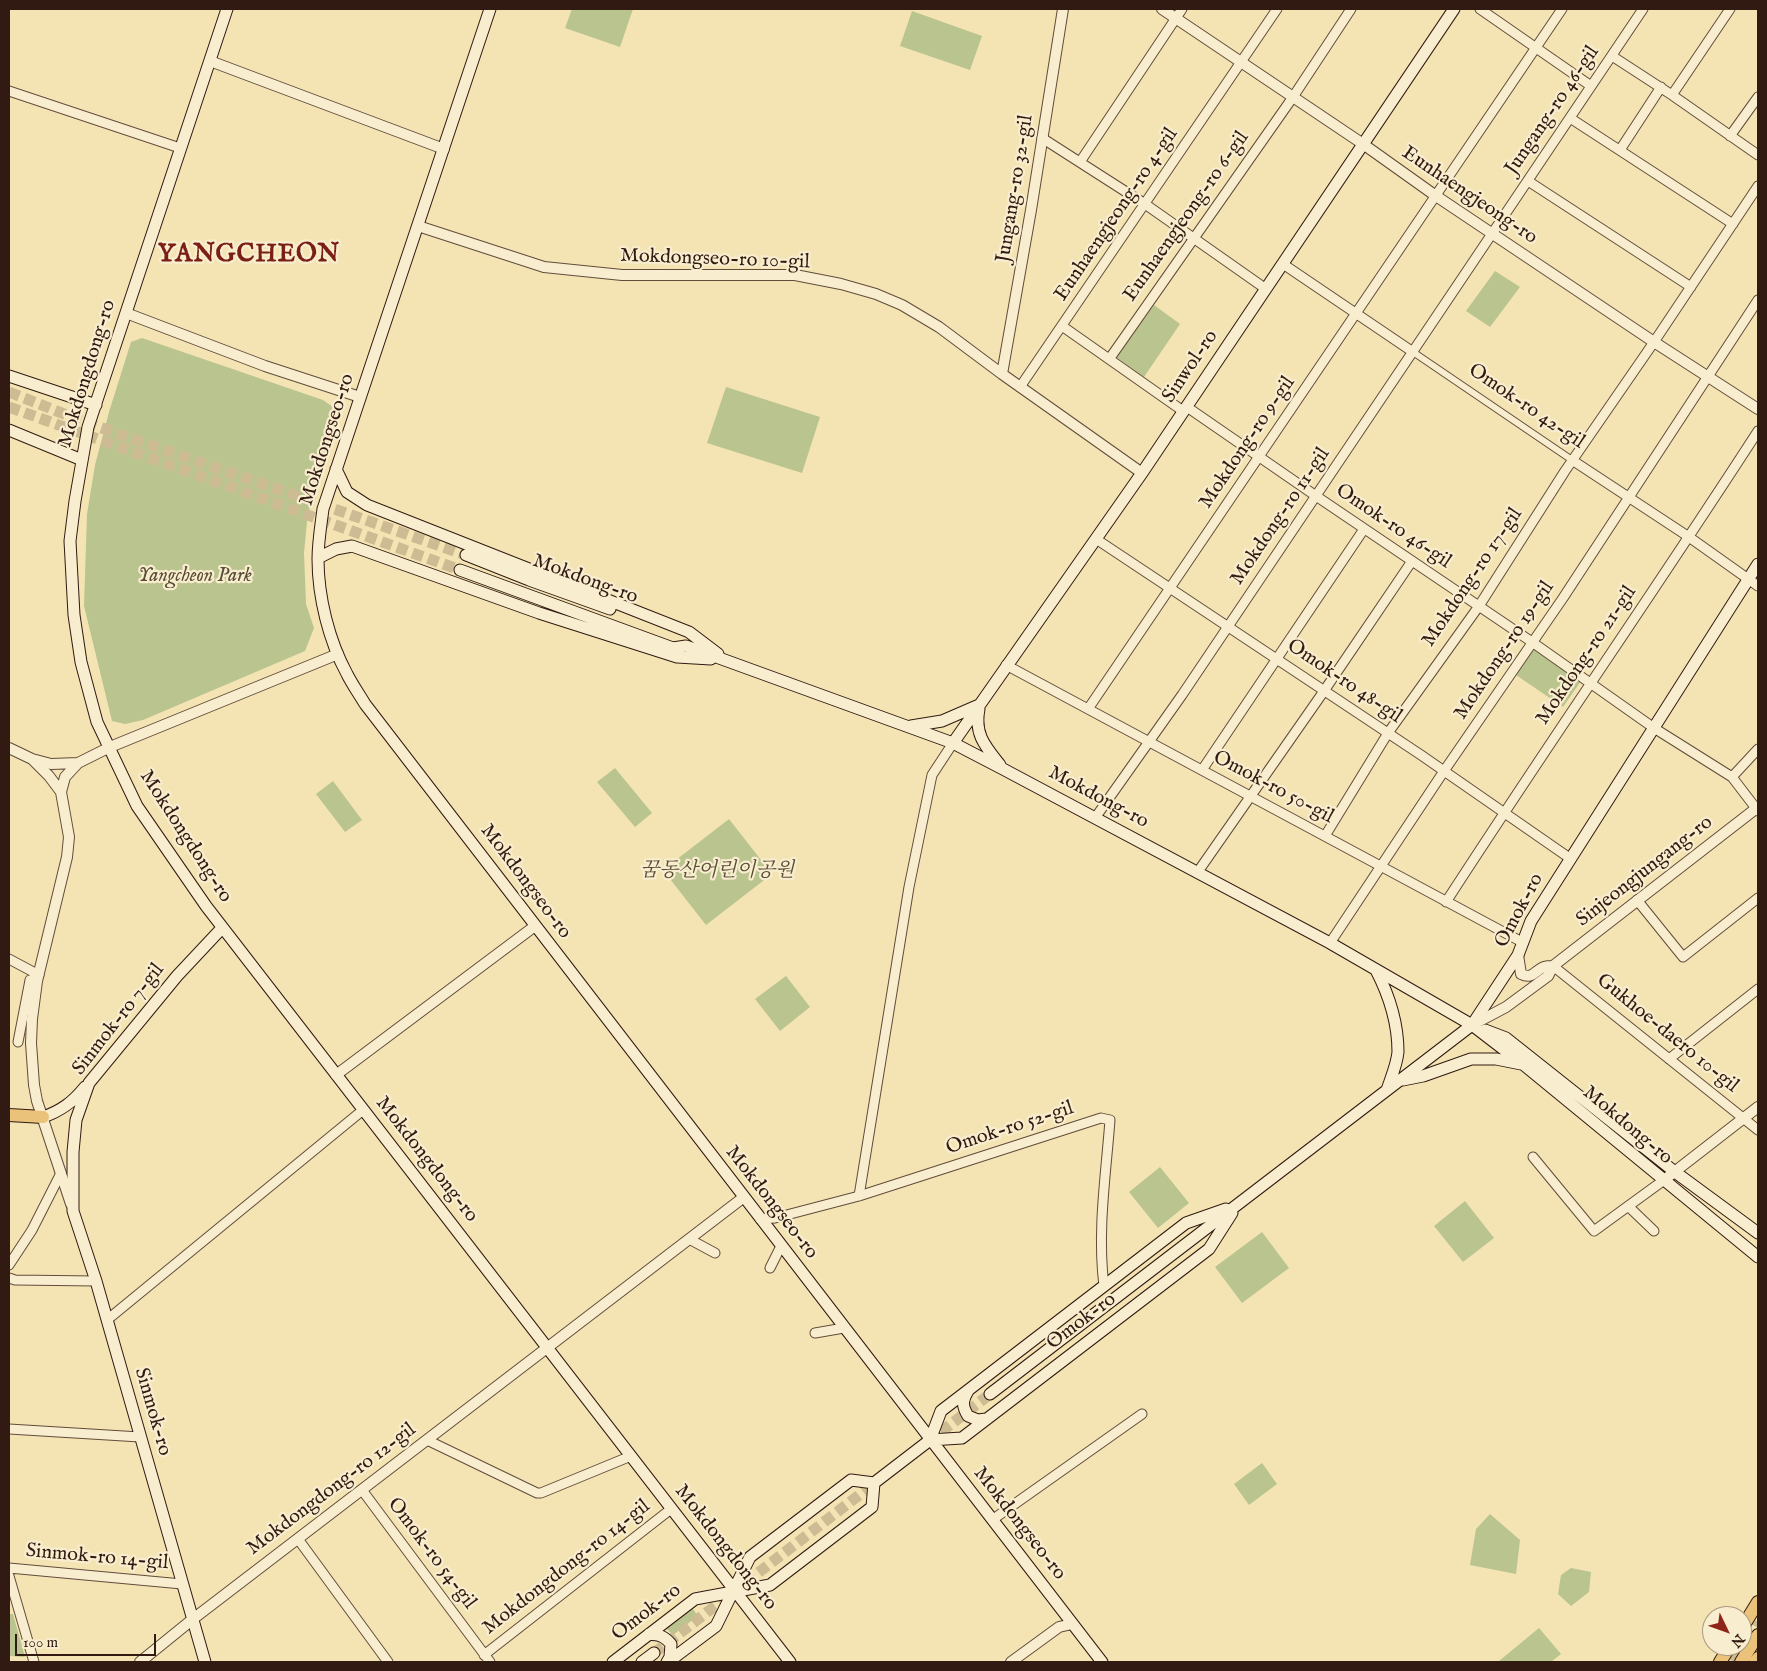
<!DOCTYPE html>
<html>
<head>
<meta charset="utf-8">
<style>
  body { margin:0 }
  #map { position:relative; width:1767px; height:1671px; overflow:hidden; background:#f4e4b4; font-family:"IM FELL English",serif }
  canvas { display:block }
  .frame { position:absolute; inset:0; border:10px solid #311a11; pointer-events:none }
  .north { position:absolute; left:1702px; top:1606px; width:50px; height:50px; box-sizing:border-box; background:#f8edce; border:1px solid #a89982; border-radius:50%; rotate:132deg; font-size:14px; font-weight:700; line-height:20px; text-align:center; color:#311a11 }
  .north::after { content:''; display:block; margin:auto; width:18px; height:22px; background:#8f2418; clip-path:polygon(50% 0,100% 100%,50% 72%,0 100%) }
  .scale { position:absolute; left:15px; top:1634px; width:141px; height:22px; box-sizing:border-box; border:2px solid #311a11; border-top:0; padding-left:6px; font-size:15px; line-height:18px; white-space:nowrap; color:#311a11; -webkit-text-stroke:4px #f8edce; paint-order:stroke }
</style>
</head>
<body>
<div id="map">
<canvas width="1767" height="1671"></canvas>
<div class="frame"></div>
<div class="north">N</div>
<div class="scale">100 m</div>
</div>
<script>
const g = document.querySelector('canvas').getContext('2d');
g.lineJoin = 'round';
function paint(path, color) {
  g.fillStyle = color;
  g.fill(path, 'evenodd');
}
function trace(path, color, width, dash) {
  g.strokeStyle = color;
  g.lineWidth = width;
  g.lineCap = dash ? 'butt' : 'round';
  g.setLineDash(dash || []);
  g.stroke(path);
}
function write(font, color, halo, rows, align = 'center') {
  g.font = font + ' "IM FELL English","Noto Serif KR",serif';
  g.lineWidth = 4.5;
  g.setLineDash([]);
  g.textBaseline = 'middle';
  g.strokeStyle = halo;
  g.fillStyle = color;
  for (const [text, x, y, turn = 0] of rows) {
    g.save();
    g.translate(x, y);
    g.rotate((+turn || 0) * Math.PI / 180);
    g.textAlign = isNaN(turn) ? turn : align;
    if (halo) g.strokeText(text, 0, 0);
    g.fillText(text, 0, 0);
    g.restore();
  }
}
paint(new Path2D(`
  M572,9h61l-13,38 -55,-19z
  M912,11l70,25 -12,34 -70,-24z
  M1495,271l25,16 -30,40 -24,-16z
  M1154,305l26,19 -36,53 -28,-20z
  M142,338l181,62 13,9 2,14 -23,56 -8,43 -3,31 2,51 8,24 -9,23 -162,69 -18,4 -13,-3 -28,-115 3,-92 8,-49 14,-53 22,-70z
  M726,387l94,30 -18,56 -95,-30z
  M1533,649l48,32 -18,26 -47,-32z
  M615,768l37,45 -17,14 -38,-45z
  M333,781l29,39 -17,12 -29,-38z
  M729,819l43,55 -66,51 -43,-55z
  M786,976l24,31 -30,24 -25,-32z
  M1160,1167l29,36 -31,25 -29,-36z
  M1465,1201l29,37 -31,24 -29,-36z
  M1262,1232l27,36 -47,35 -27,-36z
  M1262,1463l15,21 -28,21 -15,-21z
  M1490,1514l30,26 -4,34 -46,-9 6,-36z
  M1571,1568l20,4 -2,20 -18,14 -13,-12 3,-19z
  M690,1605l8,11 -25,19 -7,-7z
  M9,1614h4l12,43 -16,-1z
  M1539,1628l22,26 -10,8h-51l-1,-1z`), '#bac48e');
trace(new Path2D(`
  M9,392l73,29 384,134
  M9,407l451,163
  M928,1442l62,-48
  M654,1653l226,-174`), '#cdbc93', 11, [11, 5.5]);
trace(new Path2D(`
  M1733,1662l25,-40`), '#cdbc93', 14, [14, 7]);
const pedestrian = new Path2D(`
  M1413,352l159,108`);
const minor = new Path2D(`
  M1480,9l111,77
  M1612,56l60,39 86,60
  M9,91l171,57
  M1672,95l58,-86
  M1570,118l163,106
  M1730,136l28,-39
  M1042,138l103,66 121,85
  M1620,150l41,-63
  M1080,162l102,-153
  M1528,181l163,106
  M1283,264l130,88
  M1062,326l121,85
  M1110,358l183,-261 58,-88
  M1020,387l257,-378
  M1187,407l129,89 216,146 122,86 78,49 26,34
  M1572,460l117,77 69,49
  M1096,539l325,216 150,104
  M1006,665l516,277
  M1088,709l474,-700
  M1202,770l162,-241
  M1732,777l26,-28
  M1095,818l87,-123 461,-686
  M1325,836l63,-103 91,-127 86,-135 89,-129 104,-156
  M1197,873l127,-182 88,-130
  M1637,900l46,57 75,-59
  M1446,902c102,-158 210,-313 312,-471
  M1330,943l114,-172 119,-173 195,-298
  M9,959l30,16
  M1553,966l205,164
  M18,1042l12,-62 7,1
  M1669,1059l89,-70
  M1533,1157l61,74 70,-51
  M859,1196l50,-309 23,-112 21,-32
  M1628,1206l26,25
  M760,1219l15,-1 84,-22 242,-78 9,2c-4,54 -13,111 -6,166
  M689,1239l26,14
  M9,1265l23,-35 29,-57
  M770,1268l11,-22
  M9,1278l6,2 81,1
  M107,1320l256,-210
  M815,1333l29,-5
  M9,1429l131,8
  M427,1440l110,53h4l90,-37
  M362,1490l128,172
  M992,1520l150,-106
  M298,1539l90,123
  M9,1568l173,16
  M9,1576l25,86
  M484,1655l187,-146`);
const tertiary = new Path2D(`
  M1162,9l201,135 73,52 218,146 104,67
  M210,61l234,88
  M418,226l126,41 78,8h173l46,9 35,10 26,11 37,22 63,47 140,99
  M126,313l139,53 95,31
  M1002,374l29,-164 32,-201
  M9,748l23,11 19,5 27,-1
  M33,760l16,16 12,16
  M1518,955l3,19c12,6 14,-4 23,-7 3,-1 6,-1 9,-1
  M1472,1025l34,-18 42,-31 5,-10 205,-159
  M336,1075l199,-149
  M1664,1180l94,-73
  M71,1204l-34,-103 -3,-16 -3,-42 1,-24 5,-38 30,-124 2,-20 -8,-45 4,-15 13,-14 32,-16 228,-93
  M140,1662l53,-43 551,-422
  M1011,1662l48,-35 13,-3`);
const secondary = new Path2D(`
  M227,9l-139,418 -13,74 -5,40 4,74 7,47 16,60 40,84 69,100 584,756
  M490,9l-167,500c-2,16 -5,33 -5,50 0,38 11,82 29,115 5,10 12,20 18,30l737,958
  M9,376l87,29
  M9,430l73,30
  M336,469l11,23 20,13 322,127 29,22
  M466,555l63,25 81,29
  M318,558l18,-9 16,-3 187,67 138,44 34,2
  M460,570l213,78 13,-2 267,97 50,26 327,174 142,82 52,40 234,192
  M979,709c-5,25 6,37 21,56
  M911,726l31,-5 37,-16
  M953,743l189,-270 312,-464
  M1376,970c13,25 22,53 22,82 -1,12 -7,26 -11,38
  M1485,1030l21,8 169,134 83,61
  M1403,1080l20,-4 48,-17h25l25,5
  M43,1117c18,-6 30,-15 42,-30
  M968,1391c-6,10 -6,15 0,25l10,4 8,-1
  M990,1394l482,-369 46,-70 13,-34 227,-357
  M930,1440l32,-2 247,-189 23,-36
  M649,1634c11,1 15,2 22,10l-1,13 -3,5
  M205,1662l-109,-381 -23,-70v-59l3,-32 13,-37 88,-107 45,-48
  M613,1662l82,-63 75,-14 102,-78 2,-24
  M642,1662l12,-9
  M668,1662l48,-36 34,-69 101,-77 23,3 56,-43 11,-29 245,-188 40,-14`);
const primary = new Path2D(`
  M9,1115l34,2
  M1742,1628l16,-26
  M1720,1662l10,-16
  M1741,1662l17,-27
  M1755,1662l3,-4`);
trace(pedestrian, '#624c3a', 8);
trace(minor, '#624c3a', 11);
trace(tertiary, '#624c3a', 12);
trace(secondary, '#311a11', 13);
trace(primary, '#311a11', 14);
trace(pedestrian, '#f8edce', 6);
trace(minor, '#f8edce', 9);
trace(tertiary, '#f8edce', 10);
trace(secondary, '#f8edce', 11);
trace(primary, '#eac27a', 12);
write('20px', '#311a11', '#f8edce', [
  ["Jungang-ro 46-gil",1553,111,-56],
  ["Jungang-ro 32-gil",1016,189,-81],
  ["Eunhaengjeong-ro",1469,196,34],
  ["Eunhaengjeong-ro 4-gil",1117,215,-56],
  ["Eunhaengjeong-ro 6-gil",1187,217,-55],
  ["Mokdongseo-ro 10-gil",715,260,2],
  ["Sinwol-ro",1191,367,-56],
  ["Mokdongdong-ro",88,374,-73],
  ["Omok-ro 42-gil",1526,407,34],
  ["Mokdongseo-ro",328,440,-72],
  ["Mokdong-ro 9-gil",1248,443,-56],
  ["Mokdong-ro 11-gil",1281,517,-56],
  ["Omok-ro 46-gil",1393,527,34],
  ["Mokdong-ro 17-gil",1473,578,-56],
  ["Mokdong-ro",585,580,20],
  ["Mokdong-ro 19-gil",1505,651,-56],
  ["Mokdong-ro 21-gil",1587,656,-56],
  ["Omok-ro 48-gil",1344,682,34],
  ["Omok-ro 50-gil",1273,788,28],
  ["Mokdong-ro",1098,798,28],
  ["Mokdongdong-ro",185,837,57],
  ["Sinjeongjungang-ro",1645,872,-38],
  ["Mokdongseo-ro",525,882,53],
  ["Omok-ro",1520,911,-62],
  ["Sinmok-ro 7-gil",119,1020,-52],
  ["Gukhoe-daero 10-gil",1667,1034,39],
  ["Mokdong-ro",1627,1126,40],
  ["Omok-ro 52-gil",1010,1129,-18],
  ["Mokdongdong-ro",426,1160,52],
  ["Mokdongseo-ro",771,1203,52],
  ["Omok-ro",1082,1322,-37],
  ["Sinmok-ro",152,1412,74],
  ["Mokdongdong-ro 12-gil",332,1490,-37],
  ["Mokdongseo-ro",1019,1524,52],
  ["Mokdongdong-ro",725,1548,52],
  ["Omok-ro 54-gil",431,1554,53],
  ["Sinmok-ro 14-gil",97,1558,5],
  ["Mokdongdong-ro 14-gil",567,1568,-38],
  ["Omok-ro",647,1613,-37]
]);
write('italic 20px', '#5a4d36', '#f8edce', [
  ["Yangcheon Park",195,577],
  ["꿈동산어린이공원",717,872]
]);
g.letterSpacing = '1px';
write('bold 25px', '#7a1f14', '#f8edce', [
  ["YANGCHEON",249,256]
]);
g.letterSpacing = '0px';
</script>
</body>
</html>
